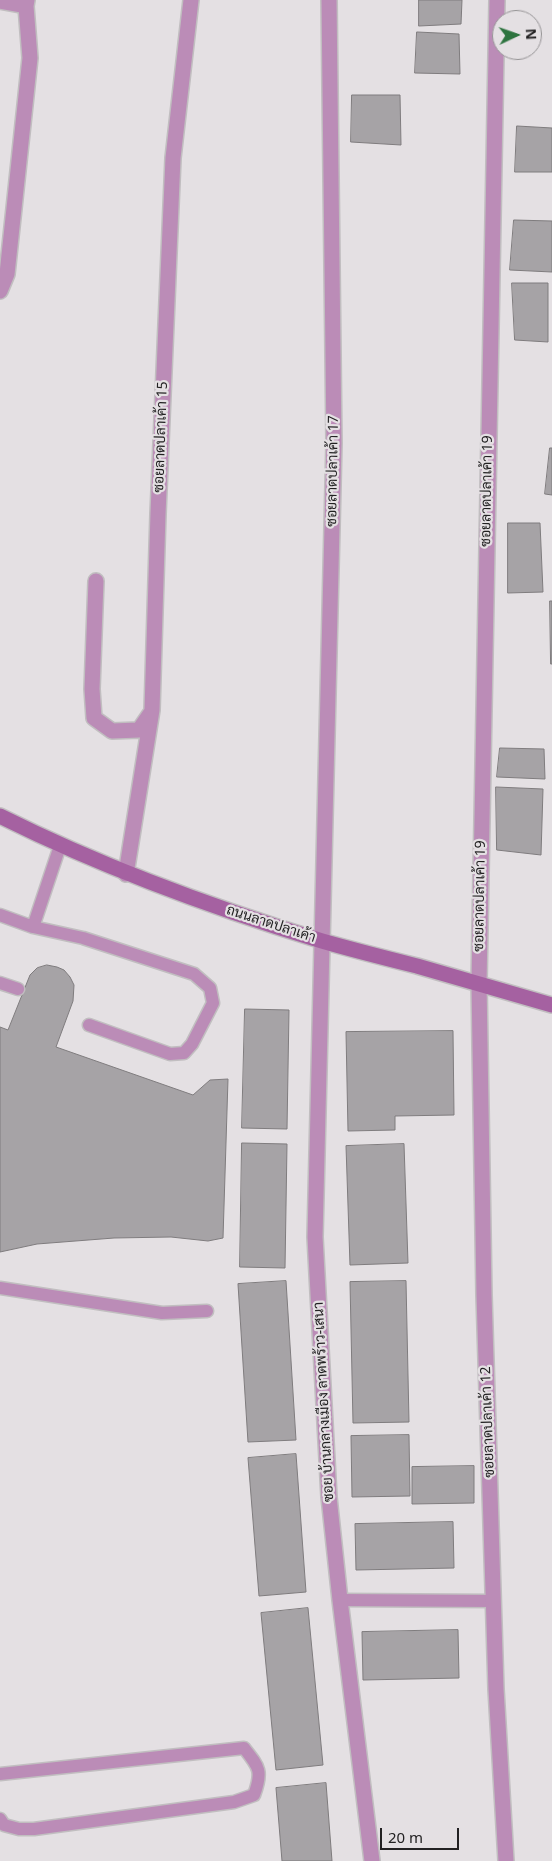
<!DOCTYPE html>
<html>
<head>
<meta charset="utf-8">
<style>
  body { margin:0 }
  #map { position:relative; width:552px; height:1861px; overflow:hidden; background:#e4e0e3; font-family:"Noto Sans",sans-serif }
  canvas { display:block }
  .north { position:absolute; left:492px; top:10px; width:50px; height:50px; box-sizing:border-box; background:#e4e0e3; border:1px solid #969496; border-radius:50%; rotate:87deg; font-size:14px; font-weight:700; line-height:20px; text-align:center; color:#222122 }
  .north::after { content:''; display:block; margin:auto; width:18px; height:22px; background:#2d733f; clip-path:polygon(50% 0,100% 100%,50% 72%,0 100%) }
  .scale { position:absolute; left:380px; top:1828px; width:79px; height:22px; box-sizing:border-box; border:2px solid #222122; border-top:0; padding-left:6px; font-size:15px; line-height:18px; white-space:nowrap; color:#222122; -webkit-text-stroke:4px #e4e0e3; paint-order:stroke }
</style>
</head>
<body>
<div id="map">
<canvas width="552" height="1861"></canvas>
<div class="north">N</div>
<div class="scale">20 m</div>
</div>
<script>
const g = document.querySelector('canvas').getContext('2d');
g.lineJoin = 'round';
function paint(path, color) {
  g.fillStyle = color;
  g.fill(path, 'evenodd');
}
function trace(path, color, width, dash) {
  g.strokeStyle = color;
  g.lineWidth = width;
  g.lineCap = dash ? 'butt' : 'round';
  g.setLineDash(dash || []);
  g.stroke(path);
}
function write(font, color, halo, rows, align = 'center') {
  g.font = font + ' "Noto Sans",Sarabun,sans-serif';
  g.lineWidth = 4.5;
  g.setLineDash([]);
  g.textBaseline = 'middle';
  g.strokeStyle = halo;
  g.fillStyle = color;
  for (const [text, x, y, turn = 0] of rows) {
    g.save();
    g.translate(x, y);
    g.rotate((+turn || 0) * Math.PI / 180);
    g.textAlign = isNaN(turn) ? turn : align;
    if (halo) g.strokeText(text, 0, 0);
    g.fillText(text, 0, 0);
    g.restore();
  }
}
const building = new Path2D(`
  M419,0h43l-1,24 -42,2z
  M417,32l42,2 1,40 -45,-1z
  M352,95h48l1,50 -50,-3z
  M517,126l35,2v44h-37z
  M514,220l38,1v51l-42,-2z
  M512,283h36v59l-33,-2z
  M550,448h2v47l-7,-1z
  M508,523h32l3,69 -35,1z
  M550,601h2v63h-1z
  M500,748l44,1 1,30 -48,-2z
  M496,787l47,2 -2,66 -44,-5z
  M47,965l10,2 7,3 6,7 4,8 -1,16 -17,46 137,48 17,-15 18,-1 -5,159 -15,3 -37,-4 -57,1 -77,6 -37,8v-225l8,3 22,-55 7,-7z
  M245,1009l44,1 -2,119 -45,-1z
  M453,1031l1,84 -59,1v14l-47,1 -2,-99z
  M242,1143l45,1 -2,124 -45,-1z
  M404,1144l4,119 -58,2 -4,-119z
  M286,1281l10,159 -48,2 -10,-158z
  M406,1281l3,141 -56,1 -3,-141z
  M409,1435l1,61 -58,1 -1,-61z
  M296,1454l10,138 -47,4 -11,-138z
  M474,1466v37l-62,1v-37z
  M453,1522l1,46 -98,2 -1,-46z
  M308,1608l15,157 -47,5 -15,-157z
  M458,1630l1,48 -96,2 -1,-48z
  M326,1783l6,78h-50l-6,-73z`);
paint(building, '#a6a3a6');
trace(building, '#7f7c7e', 1);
const lane = new Path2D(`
  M0,915l33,12 50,11 111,36 16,14 3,15 -21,41 -8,9 -14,1 -81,-29
  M33,927l27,-81
  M0,983l18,6
  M0,1288l162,25 45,-2
  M340,1600l153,1
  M0,1774l244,-26c15,19 19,23 10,47l-20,7 -200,27h-15l-15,-4 -4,-6`);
const street = new Path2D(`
  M329,0l5,443 -19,794 14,260 11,103 32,261
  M497,0l-18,983 5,312 12,394 10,172
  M0,1l26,5
  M0,291l7,-17 23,-216 -4,-52 1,-6
  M96,581l-4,108 2,29 18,13 27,-1 11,-16
  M126,874l26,-164 6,-196 15,-356 18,-158`);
const secondary = new Path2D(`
  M0,816c104,52 211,91 322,125 31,9 63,17 95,25 45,13 90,26 135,39`);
trace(lane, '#c1bec0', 15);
trace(street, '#c1bec0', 18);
trace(secondary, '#c1bec0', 18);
trace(lane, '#bb8cb7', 12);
trace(street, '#bb8cb7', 15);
trace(secondary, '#a561a1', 15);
write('14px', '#222122', '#e4e0e3', [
  ["ซอยลาดปลาเค้า 15",161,437,-88],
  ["ซอยลาดปลาเค้า 17",333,471,-89],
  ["ซอยลาดปลาเค้า 19",487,491,-89],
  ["ซอยลาดปลาเค้า 19",480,896,-89],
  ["ถนนลาดปลาเค้า",271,924,18],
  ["ซอย บ้านกลางเมือง ลาดพร้าว-เสนา",324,1402,-93],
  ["ซอยลาดปลาเค้า 12",488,1422,-92]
]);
</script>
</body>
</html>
